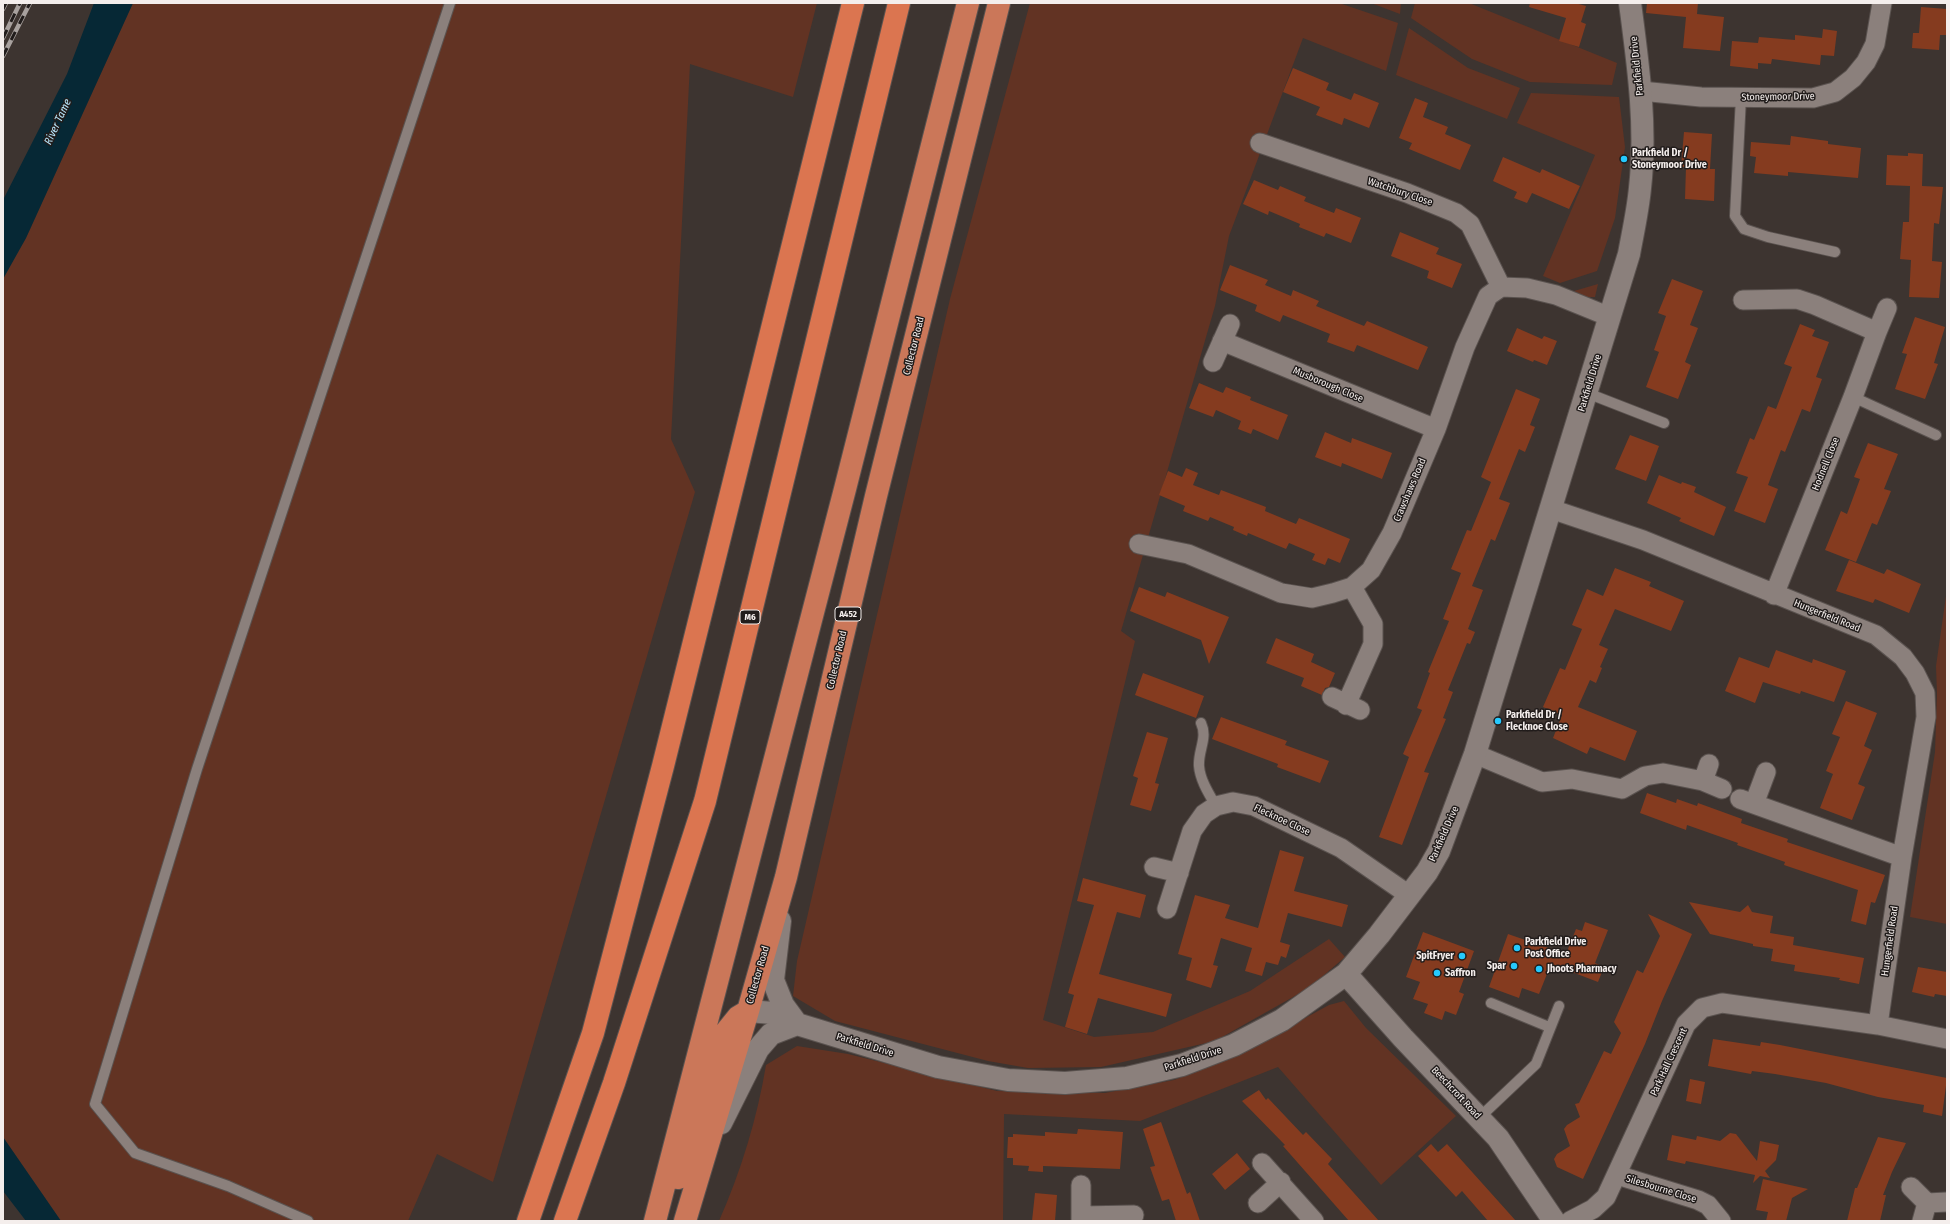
<!DOCTYPE html>
<html>
<head>
<meta charset="utf-8">
<style>
  body { margin:0 }
  #map { position:relative; width:1950px; height:1224px; overflow:hidden; background:#3d3430; font-family:"Fira Sans Condensed",sans-serif }
  canvas { display:block }
  .frame { position:absolute; inset:0; border:4px solid #f4eeec; pointer-events:none }
</style>
</head>
<body>
<div id="map">
<canvas width="1950" height="1224"></canvas>
<div class="frame"></div>
</div>
<script>
const g = document.querySelector('canvas').getContext('2d');
g.lineJoin = 'round';
function paint(path, color) {
  g.fillStyle = color;
  g.fill(path, 'evenodd');
}
function trace(path, color, width, dash) {
  g.strokeStyle = color;
  g.lineWidth = width;
  g.lineCap = dash ? 'butt' : 'round';
  g.setLineDash(dash || []);
  g.stroke(path);
}
function write(font, color, halo, rows, align = 'center') {
  g.font = font + ' "Fira Sans Condensed",sans-serif';
  g.lineWidth = 3;
  g.setLineDash([]);
  g.textBaseline = 'middle';
  g.strokeStyle = halo;
  g.fillStyle = color;
  for (const [text, x, y, turn = 0] of rows) {
    g.save();
    g.translate(x, y);
    g.rotate((+turn || 0) * Math.PI / 180);
    g.textAlign = isNaN(turn) ? turn : align;
    if (halo) g.strokeText(text, 0, 0);
    g.fillText(text, 0, 0);
    g.restore();
  }
}
paint(new Path2D(`
  M133,3h684l-24,94 -103,-33 -19,375 24,53 -202,690 -56,-28 -29,67h-347l-58,-84v-858l23,-41z
  M1030,3h309l59,20 -12,48 -83,-33 -74,198 -14,70 -94,325 14,10 -92,379 51,17 59,-5 97,-41 79,-52 16,18 -36,31 -94,53 -114,26 -73,1 -40,-7 -153,-40 -42,-25 4,-35 153,-662z
  M1371,3h30l-1,11z
  M1415,3h54l148,60 -5,22 -82,-3 -58,-23 -61,-41z
  M1409,28l59,40 52,20 -13,31 -111,-44z
  M1531,93l88,4 6,50 -10,71 -18,53 -37,12 -17,-7 52,-121 -78,-32z
  M1598,284l-3,13h-9l-12,-6z
  M1947,589v335l-37,-7 25,-165 2,-58 -1,-28z
  M1344,1001l22,27 90,88 -75,69 -103,-118 -138,54 -136,-7 -1,107h-284c22,-50 38,-102 47,-156l31,-19 51,8 149,37 108,2 69,-13 58,-22 97,-53z`), '#623323');
paint(new Path2D(`
  M94,3h39l-107,235 -23,41v-79l64,-126z
  M3,1137l58,84h-35l-23,-30z`), '#062835');
paint(new Path2D(`
  M1530,3h45l11,3 -5,16 5,2 -7,23 -20,-6 7,-23 -37,-11z
  M1647,3h51l-1,11 27,3 -4,34 -37,-3 3,-31 -40,-4z
  M1921,7l26,2v26h-7l-1,15 -27,-2 1,-15h6z
  M1823,29l14,2 -3,25 -13,-1 -1,10 -48,-6 -1,5 -13,-1v6l-28,-3 2,-25 26,2 1,-6 36,3v-5l27,3z
  M1293,68l36,15 -3,7 25,10 3,-7 25,10 -10,25 -25,-10 -2,7 -26,-10 4,-8 -37,-15z
  M1415,98l13,5 -5,14 25,10 -3,7 26,11 -11,25 -51,-21 3,-6 -13,-5z
  M1684,132l28,2 -2,35h5l-1,32 -29,-2 1,-32h-5z
  M1791,136l37,5v3l33,4 -3,30 -70,-6v4l-34,-3 2,-16 -6,-1 1,-14 39,3z
  M1908,153l15,1 -1,32 21,1 -4,37 -5,-1 -2,38 10,1 -3,36 -30,-1 2,-37 -11,-1 3,-37h6l1,-36 -24,-1 1,-30 21,1z
  M1503,157l37,16 2,-4 38,17 -11,23 -37,-16 -5,10 -13,-5 3,-6 -24,-11z
  M1254,180l24,10 2,-4 26,11 -2,4 30,12 2,-5 25,10 -10,25 -25,-10 -2,4 -25,-10 1,-3 -31,-13 -1,4 -25,-11z
  M1400,232l39,16 -3,6 26,10 -10,24 -25,-10 2,-7 -38,-15z
  M1230,265l38,15 -3,5 26,11 2,-6 26,11 -3,5 48,20 3,-5 61,26 -10,23 -61,-25 -3,7 -27,-10 3,-8 -47,-19 -3,7 -25,-11 2,-6 -37,-15z
  M1672,279l31,12 -13,34 8,3 -13,34 6,3 -13,34 -32,-12 13,-35 -5,-2 12,-34 -8,-3z
  M1915,317l30,10 -11,36 4,1 -13,35 -30,-10 12,-35 -5,-1z
  M1800,324l15,6 -3,6 17,6 -13,35 6,2 -12,33 -8,-3 -17,43 -4,-2 -13,35 10,4 -13,34 -31,-12 14,-34 -12,-4 14,-35 4,2 14,-34 8,3 16,-42 -8,-3z
  M1517,328l25,11 2,-3 13,5 -10,24 -13,-5 -1,2 -26,-11z
  M1199,383l24,10 3,-6 25,10 -1,3 38,15 -10,25 -25,-11 -2,5 -13,-5 3,-8 -25,-11 -3,7 -24,-9z
  M1516,389l24,10 -10,26 5,2 -10,25 -6,-3 -20,50 11,4 -15,38 -4,-2 -19,47 11,4 -15,39 7,3 -5,12 -3,-1 -19,47 5,2 -10,26 3,1 -22,53 5,1 -27,72 -23,-8 30,-80 -6,-3 19,-44 -5,-2 13,-35 -2,-1 21,-51 -6,-2 18,-46 -10,-4 16,-39 4,1 20,-49 -10,-5z
  M1325,432l26,11 1,-5 40,15 -10,26 -40,-16 -1,4 -26,-10z
  M1630,435l29,11 -13,35 -31,-12z
  M1868,443l30,11 -14,35 7,2 -14,34 -5,-2 -16,39 -31,-12 16,-39 6,3 13,-35 -6,-2z
  M1186,468l12,5 -5,12 26,10 2,-5 45,17 -1,4 31,13 3,-6 51,21 -10,24 -12,-5 -3,7 -13,-5 3,-6 -26,-11 -3,6 -38,-16 -1,3 -14,-6 1,-3 -24,-10 -2,4 -25,-10 2,-5 -26,-11 9,-24 14,6z
  M1659,475l22,9 1,-2 14,5 -2,5 32,15 -12,29 -35,-15 2,-3 -34,-15z
  M1849,560l35,14 3,-5 34,15 -12,29 -34,-14 -2,4 -37,-12z
  M1615,568l36,14 -2,4 35,15 -13,30 -56,-22 -16,36 9,4 -8,18 2,1 -6,15 -6,-3 -12,27 59,24 -12,30 -35,-14 -3,7 -34,-16 9,-23 -19,-8 17,-39 5,2 17,-41 -10,-4 15,-36 16,7z
  M1139,587l26,10 2,-5 62,25 -20,47 -8,-24 -71,-29z
  M1276,638l38,16 -3,8 24,11 -6,14 -4,1 -3,7 -21,-9 3,-8 -38,-15z
  M1776,650l36,13 1,-4 33,12 -12,31 -33,-11 -1,3 -37,-12 -8,21 -30,-12 14,-34 30,11z
  M1143,673l61,23 -8,22 -61,-23z
  M1846,701l31,12 -13,33 8,4 -14,34 7,3 -13,33 -32,-12 13,-34 -7,-3 14,-34 -8,-3z
  M1221,717l66,24 -2,4 44,16 -9,22 -43,-16 1,-3 -66,-25z
  M1147,732l21,6 -13,45 4,1 -8,27 -21,-6 8,-27 -5,-2z
  M1647,793l29,10 1,-4 20,7 1,-3 44,16 -1,4 47,16 -1,3 98,33 -10,28 -4,-1 -5,23 -15,-4 7,-31 -74,-25 1,-3 -48,-17 1,-2 -51,-18 -1,5 -46,-17z
  M1280,850l24,7 -10,34 54,14 -6,22 -54,-14 -8,29 10,3 -4,13 -5,-2 -3,9 -12,-3 -4,14 -17,-5 7,-23 -31,-10 -8,27 5,1 -7,22 -25,-8 6,-22 -14,-4 17,-59 35,10 -5,13 33,10z
  M1083,878l63,17 -6,23 -23,-6 -18,62 73,20 -6,23 -68,-19 -11,36 -22,-7 9,-32 -6,-2 26,-88 -17,-4z
  M1689,902l51,10 8,-7 4,7 21,4 -3,17 24,4 -1,8 71,13 -5,26 -20,-4 1,-2 -46,-7 1,-6 -24,-4 2,-12 -20,-3v-2l-43,-10z
  M1648,914l44,20 -30,67 -17,43 -62,135 -26,-12 -3,-8 3,-5 13,-8 -6,-17 3,-4 13,-8 -5,-13 4,-1 25,-52 7,3 10,-21 -7,-11 23,-52 6,3 17,-37z
  M1585,922l23,8 -13,33 9,4 -6,15 -47,-18 -12,30 -17,-6 -3,10 -30,-11 19,-53 58,20 10,-25 6,2z
  M1423,932l51,19 -15,41 5,2 -8,21 -11,-4 -3,9 -18,-7 4,-9 -15,-5 7,-17 -14,-5z
  M1918,967l29,5v24l-12,-2 -1,3 -22,-5z
  M1713,1039l47,7 1,-4 19,3 167,33 -5,38 -19,-4 1,-7 -46,-8 -52,-14 -51,-9 -23,-3 -1,3 -43,-8z
  M1690,1079l15,3 -4,22 -15,-3z
  M1259,1090l7,10 2,-2 35,37 3,-3 26,27 -4,5 51,57h-30l-66,-75 2,-1 -43,-44z
  M1161,1122l26,72 3,-2 10,29h-24l-7,-22 -7,2 -12,-34 5,-1 -12,-37z
  M1078,1129l45,3 -3,37 -77,-3v6l-15,-1 1,-5 -16,-1v-7h-6l1,-21h5v-3l32,2v-4l32,2z
  M1730,1133l6,1 21,27 3,-20 19,4 -3,15 -11,11 5,7 -10,-2 -7,7 2,-8 -69,-14 -1,3 -18,-4 5,-25 24,5 1,-4 23,5z
  M1878,1137l28,6 -14,29 -9,23h3l-6,26h-33l8,-33h2z
  M1431,1144l7,8 9,-8 69,77h-28l-26,-30 -6,6 -38,-41z
  M1237,1153l13,16 -25,21 -13,-16z
  M1763,1179l45,10 -16,9 -6,23h-20l2,-9 -12,-2z
  M1035,1193l22,2 -2,26h-23z`), '#853b1f');
const service = new Path2D(`
  M1741,97l-6,119 9,13 24,8 67,15
  M1587,393l77,30
  M1853,397l83,38
  M1201,723c7,15 -3,27 -2,43 1,14 10,28 17,40
  M1491,1003l58,24
  M1479,1118l57,-54 23,-58
  M308,1221l-80,-35 -93,-33 -40,-49 102,-335 253,-766`);
const minor = new Path2D(`
  M1641,91l60,6 112,1 22,-6 18,-14 13,-16 9,-18 7,-41
  M1260,143l147,50 49,20 14,11 31,63
  M1743,300l54,-1 18,6 62,27 -24,65 -79,198
  M1877,332l10,-24
  M1222,341l214,88
  M1213,362l17,-38
  M1551,509l92,31 233,95 27,22 12,16 10,20 1,24 -24,140 -24,168
  M1139,544l49,10 93,39 31,5 21,-5 19,-6 19,-17 21,-37 44,-104 29,-82 23,-51 13,-9 26,1 29,7 54,22
  M1332,697l28,13
  M1346,705l27,-61v-20l-21,-37
  M1475,754l67,28 30,-3 50,10 23,-13 18,-3 40,8 19,8
  M1703,781l6,-17
  M1740,799l162,58
  M1754,804l12,-32
  M1154,867l25,6
  M1167,909l25,-78 12,-17 12,-8 17,-4 21,4 87,42 68,47
  M1262,1163l52,58
  M1617,1175l81,25 10,5 13,16
  M1081,1185v36
  M1911,1187l16,16 20,-1
  M1258,1203l23,-21
  M1081,1216l53,-1
  M1570,1221l23,-12 13,-12 80,-173 16,-16 20,-5 156,22 69,14
  M1922,1221l5,-18`);
const tertiary = new Path2D(`
  M780,921l-7,59 10,25 14,19
  M1346,974l57,64 95,100 56,83
  M748,1011l25,2 24,11 141,43 70,13 57,3 62,-5 55,-13 52,-20 48,-25 64,-46 33,-39 48,-63 12,-21 36,-97 154,-500c4,-22 9,-44 11,-66 7,-62 -2,-124 -10,-185
  M721,1123l37,-74 13,-15 26,-10`);
const trunk = new Path2D(`
  M678,1178l9,-15 38,-130 13,-16 10,-6
  M655,1221l190,-732 123,-486
  M685,1221l63,-210 38,-134 90,-381 123,-493`);
const motorway = new Path2D(`
  M528,1221l65,-188 70,-267 190,-763
  M565,1221l49,-138 91,-282 194,-798`);
trace(service, '#5a524f', 12);
trace(minor, '#5a524f', 21);
trace(tertiary, '#5a524f', 24);
trace(trunk, '#5a524f', 24);
trace(motorway, '#5a524f', 24);
trace(service, '#8b807c', 10);
trace(minor, '#8b807c', 19);
trace(tertiary, '#8b807c', 22);
trace(trunk, '#cb7759', 22);
trace(motorway, '#db7550', 22);
const rail = new Path2D(`
  M3,9l3,-6
  M3,38l17,-35
  M3,56l27,-53`);
trace(rail, '#a8a19e', 4.5);
trace(rail, '#211c1b', 3, [9]);
for (const [x, y, r, color] of [
  [1624,159,4,"#25c9fe"],
  [1498,721,4,"#25c9fe"],
  [1517,948,4,"#25c9fe"],
  [1462,956,4,"#25c9fe"],
  [1514,966,4,"#25c9fe"],
  [1539,969,4,"#25c9fe"],
  [1437,973,4,"#25c9fe"]
]) {
  const dot = new Path2D();
  dot.arc(x, y, r, 0, 2 * Math.PI);
  g.fillStyle = color;
  g.fill(dot);
  trace(dot, '#211c1b', 1.5);
}
for (const [x, y, w] of [
  [848,614,26],
  [750,617,20]
]) {
  const box = new Path2D();
  box.roundRect(x - w / 2, y - 7, w, 14, 3);
  g.fillStyle = '#211c1b';
  g.fill(box);
  trace(box, '#f4eeec', 1);
}
write('bold 9px', '#f4eeec', null, [
  ["A452",848,614],
  ["M6",750,617]
]);
write('10px', '#f4eeec', '#211c1b', [
  ["Parkfield Drive",1637,66,-96],
  ["Stoneymoor Drive",1778,97,-1],
  ["Watchbury Close",1400,192,19],
  ["Collector Road",914,346,-76],
  ["Parkfield Drive",1590,383,-73],
  ["Musborough Close",1328,385,23],
  ["Hodnell Close",1826,464,-68],
  ["Crawshaws Road",1410,490,-67],
  ["Hungerfield Road",1827,616,22],
  ["Collector Road",837,660,-77],
  ["Flecknoe Close",1282,820,25],
  ["Parkfield Drive",1444,834,-66],
  ["Hungerfield Road",1890,941,-82],
  ["Collector Road",758,975,-74],
  ["Parkfield Drive",865,1045,17],
  ["Parkfield Drive",1193,1059,-18],
  ["Park Hall Crescent",1669,1062,-65],
  ["Beechcroft Road",1456,1093,47],
  ["Silesbourne Close",1661,1189,17]
]);
write('bold 10px', '#f4eeec', '#211c1b', [
  ["Parkfield Dr /",1632,153],
  ["Stoneymoor Drive",1632,165],
  ["Parkfield Dr /",1506,715],
  ["Flecknoe Close",1506,727],
  ["Parkfield Drive",1525,942],
  ["Post Office",1525,954],
  ["SpitFryer",1454,956,"right"],
  ["Spar",1506,966,"right"],
  ["Jhoots Pharmacy",1547,969],
  ["Saffron",1445,973]
], 'left');
write('italic 11px', '#b7e6fb', '#211c1b', [
  ["River Tame",58,122,-65]
]);
</script>
</body>
</html>
